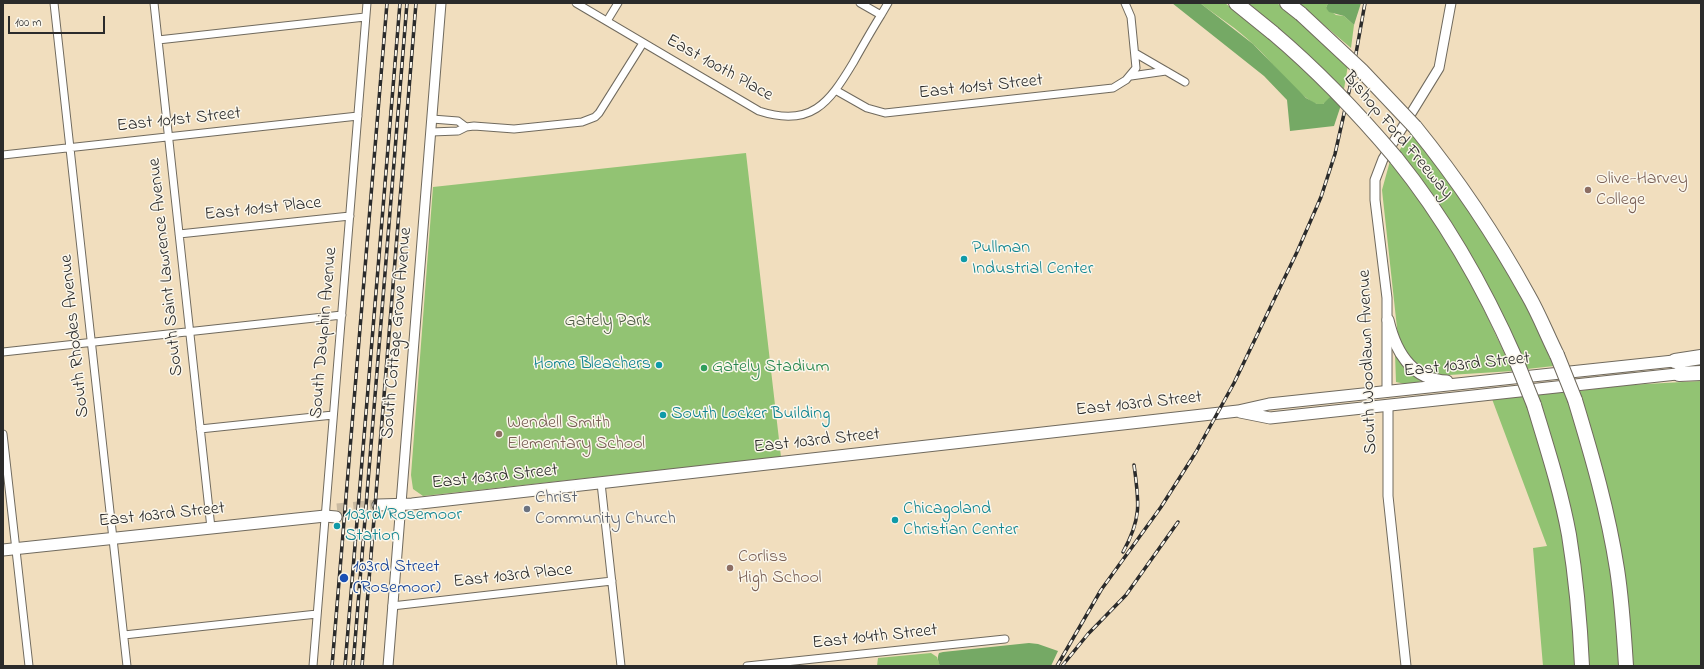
<!DOCTYPE html>
<html>
<head>
<meta charset="utf-8">
<style>
  body { margin:0 }
  #map { position:relative; width:1704px; height:669px; overflow:hidden; background:#f1debe; font-family:"Indie Flower",sans-serif }
  canvas { display:block }
  .frame { position:absolute; inset:0; border:4px solid #2b2b2b; pointer-events:none }
  .scale { position:absolute; left:8px; top:16px; width:97px; height:18px; box-sizing:border-box; border:2px solid #2b2b2b; border-top:0; padding-left:5px; font-size:12px; line-height:14px; white-space:nowrap; color:#2b2b2b; -webkit-text-stroke:3px #fbf7ec; paint-order:stroke }
</style>
</head>
<body>
<div id="map">
<canvas width="1704" height="669"></canvas>
<div class="frame"></div>
<div class="scale">100 m</div>
</div>
<script>
const g = document.querySelector('canvas').getContext('2d');
g.lineJoin = 'round';
function paint(path, color) {
  g.fillStyle = color;
  g.fill(path, 'evenodd');
}
function trace(path, color, width, dash) {
  g.strokeStyle = color;
  g.lineWidth = width;
  g.lineCap = dash ? 'butt' : 'round';
  g.setLineDash(dash || []);
  g.stroke(path);
}
function write(font, color, halo, rows, align = 'center') {
  g.font = font + ' "Indie Flower",sans-serif';
  g.lineWidth = 3;
  g.setLineDash([]);
  g.textBaseline = 'middle';
  g.strokeStyle = halo;
  g.fillStyle = color;
  for (const [text, x, y, turn = 0] of rows) {
    g.save();
    g.translate(x, y);
    g.rotate((+turn || 0) * Math.PI / 180);
    g.textAlign = isNaN(turn) ? turn : align;
    if (halo) g.strokeText(text, 0, 0);
    g.fillText(text, 0, 0);
    g.restore();
  }
}
paint(new Path2D(`
  M1200,3h25l68,55 39,37c-4,5 -7,11 -15,9 -17,-5 -48,-46 -63,-59 -16,-16 -36,-28 -54,-42z
  M1246,3h31l24,19 47,43 -4,24 -56,-52z
  M1298,3h30l-2,5 10,7 8,1 10,9 -3,23z
  M1412,131l72,99 41,72 29,64 -27,3 -94,-172 -34,-46z
  M746,153l35,304 -358,39 -10,-7 -2,-14 22,-288z
  M1390,161l40,53 36,58 47,99 -80,5 -23,-13 -12,-26 -16,-147z
  M1395,353l30,28 -20,3 -9,-2z
  M1701,381v285h-158l-10,-118 14,-2 -55,-147 31,-3 4,10 13,-2 -3,-9 27,-3 4,9 10,-10 50,-6z
  M931,653l6,4 3,9h-63l1,-8z`), '#92c373');
paint(new Path2D(`
  M1172,3h28l53,41 53,54 11,6h6l9,-9 9,10 -7,21 -44,5 -3,-31 -23,-24z
  M1328,3h33l-7,22 -10,-9 -15,-4 -3,-4z
  M1029,643l9,1 20,7 -7,15h-111c-2,-5 -3,-8 -1,-13l4,-1z`), '#75a965');
trace(new Path2D(`
  M337,509l41,-4`), '#c9baa1', 11, [11, 5.5]);
const minor = new Path2D(`
  M54,3l73,663
  M154,3l57,525
  M576,3l183,108c52,17 70,-8 94,-48 9,-16 18,-32 28,-48
  M860,3l21,12 7,-12
  M607,21l11,-18
  M158,40l207,-23
  M1135,53l50,29
  M1131,76l35,-5
  M837,91l30,17 18,5 228,-25 13,-8 10,-12 -5,-51 -6,-14
  M432,119l26,2 8,6
  M431,132l27,-1 8,-4 8,-1 40,3 68,-7 13,-5 4,-4 44,-70
  M3,155l355,-39
  M179,234l171,-18
  M3,352l339,-37
  M200,429l133,-14
  M3,434l26,232
  M601,483l20,183
  M392,606l220,-25
  M124,635l193,-21
  M313,666l54,-663
  M747,666l258,-27`);
const tertiary = new Path2D(`
  M1387,392v-94l-12,-98v-20l8,-21 56,-91 12,-65
  M1388,406v90l18,170
  M388,666l53,-663`);
const secondary = new Path2D(`
  M1388,320c7,30 23,60 59,61
  M1240,412l30,6 416,-45
  M378,505l34,-1 826,-93 31,-7 414,-44
  M3,550l322,-34 11,1`);
const motorway = new Path2D(`
  M1236,3l37,30
  M1287,3l14,11
  M1415,127c43,53 80,108 113,168 11,19 19,40 29,60
  M1396,158c50,62 88,129 120,202
  M1675,361l26,-4
  M1679,374l22,-1
  M1575,400c17,56 33,111 42,169 5,32 7,65 9,97
  M1534,405c13,43 27,86 35,130 7,43 11,87 13,131`);
trace(minor, '#706a5e', 9);
trace(tertiary, '#706a5e', 11);
trace(secondary, '#706a5e', 13);
trace(motorway, '#706a5e', 16);
trace(minor, '#fff', 7);
trace(tertiary, '#fff', 9);
trace(secondary, '#fff', 11);
trace(motorway, '#fff', 14);
const rail = new Path2D(`
  M1123,552c19,-34 16,-50 11,-87
  M332,666l55,-663
  M345,666l55,-663
  M353,666l54,-663
  M362,666l54,-663
  M1057,666l44,-76 60,-83 35,-55 38,-69 63,-131 24,-55 14,-43 15,-67 15,-84
  M1062,666l26,-32 38,-39 52,-73`);
trace(rail, '#2b2b2b', 3.5);
trace(rail, '#fbf7ec', 2, [6]);
const motorwayBridge = new Path2D(`
  M1301,14l60,56 54,57
  M1273,33c45,38 85,80 123,125
  M1557,355l18,45
  M1516,360l18,45`);
trace(motorwayBridge, '#706a5e', 16, []);
trace(motorwayBridge, '#fff', 14);
for (const [x, y, r, color] of [
  [1588,190,4,"#8d6e63"],
  [964,259,4,"#0f9aa8"],
  [659,365,4,"#0f9aa8"],
  [704,368,4,"#2e9e5b"],
  [663,415,4,"#0f9aa8"],
  [499,434,4,"#8d6e63"],
  [527,509,4,"#6b7280"],
  [895,520,4,"#0f9aa8"],
  [337,526,4,"#0f9aa8"],
  [730,568,4,"#8d6e63"],
  [344,578,5,"#1a4fb4"]
]) {
  const dot = new Path2D();
  dot.arc(x, y, r, 0, 2 * Math.PI);
  g.fillStyle = color;
  g.fill(dot);
  trace(dot, '#fbf7ec', 1.5);
}
write('18px', '#2b2b2b', '#fbf7ec', [
  ["East 100th Place",719,69,29],
  ["East 101st Street",981,88,-6],
  ["East 101st Street",179,121,-6],
  ["Bishop Ford Freeway",1397,136,50],
  ["East 101st Place",263,210,-6],
  ["South Saint Lawrence Avenue",167,267,-96],
  ["South Dauphin Avenue",325,333,-85],
  ["South Cottage Grove Avenue",398,333,-85],
  ["South Rhodes Avenue",76,336,-96],
  ["South Woodlawn Avenue",1369,362,-92],
  ["East 103rd Street",1467,366,-6],
  ["East 103rd Street",1139,405,-6],
  ["East 103rd Street",817,442,-6],
  ["East 103rd Street",495,478,-6],
  ["East 103rd Street",162,516,-6],
  ["East 103rd Place",513,577,-6],
  ["East 104th Street",875,638,-6]
]);
write('18px', '#785e54', '#fbf7ec', [
  ["Olive-Harvey",1596,180],
  ["College",1596,201],
  ["Wendell Smith",507,424],
  ["Elementary School",507,445],
  ["Corliss",738,558],
  ["High School",738,579]
], 'left');
write('18px', '#0d838f', '#fbf7ec', [
  ["Pullman",972,249],
  ["Industrial Center",972,270],
  ["Home Bleachers",651,365,"right"],
  ["South Locker Building",671,415],
  ["Chicagoland",903,510],
  ["Christian Center",903,531],
  ["103rd/Rosemoor",345,516],
  ["Station",345,537]
], 'left');
write('18px', '#4a5941', '#fbf7ec', [
  ["Gately Park",607,322]
]);
write('18px', '#27864d', '#fbf7ec', [
  ["Gately Stadium",712,368]
], 'left');
write('18px', '#5b616d', '#fbf7ec', [
  ["Christ",535,499],
  ["Community Church",535,520]
], 'left');
write('18px', '#164399', '#fbf7ec', [
  ["103rd Street",353,568],
  ["(Rosemoor)",353,589]
], 'left');
</script>
</body>
</html>
